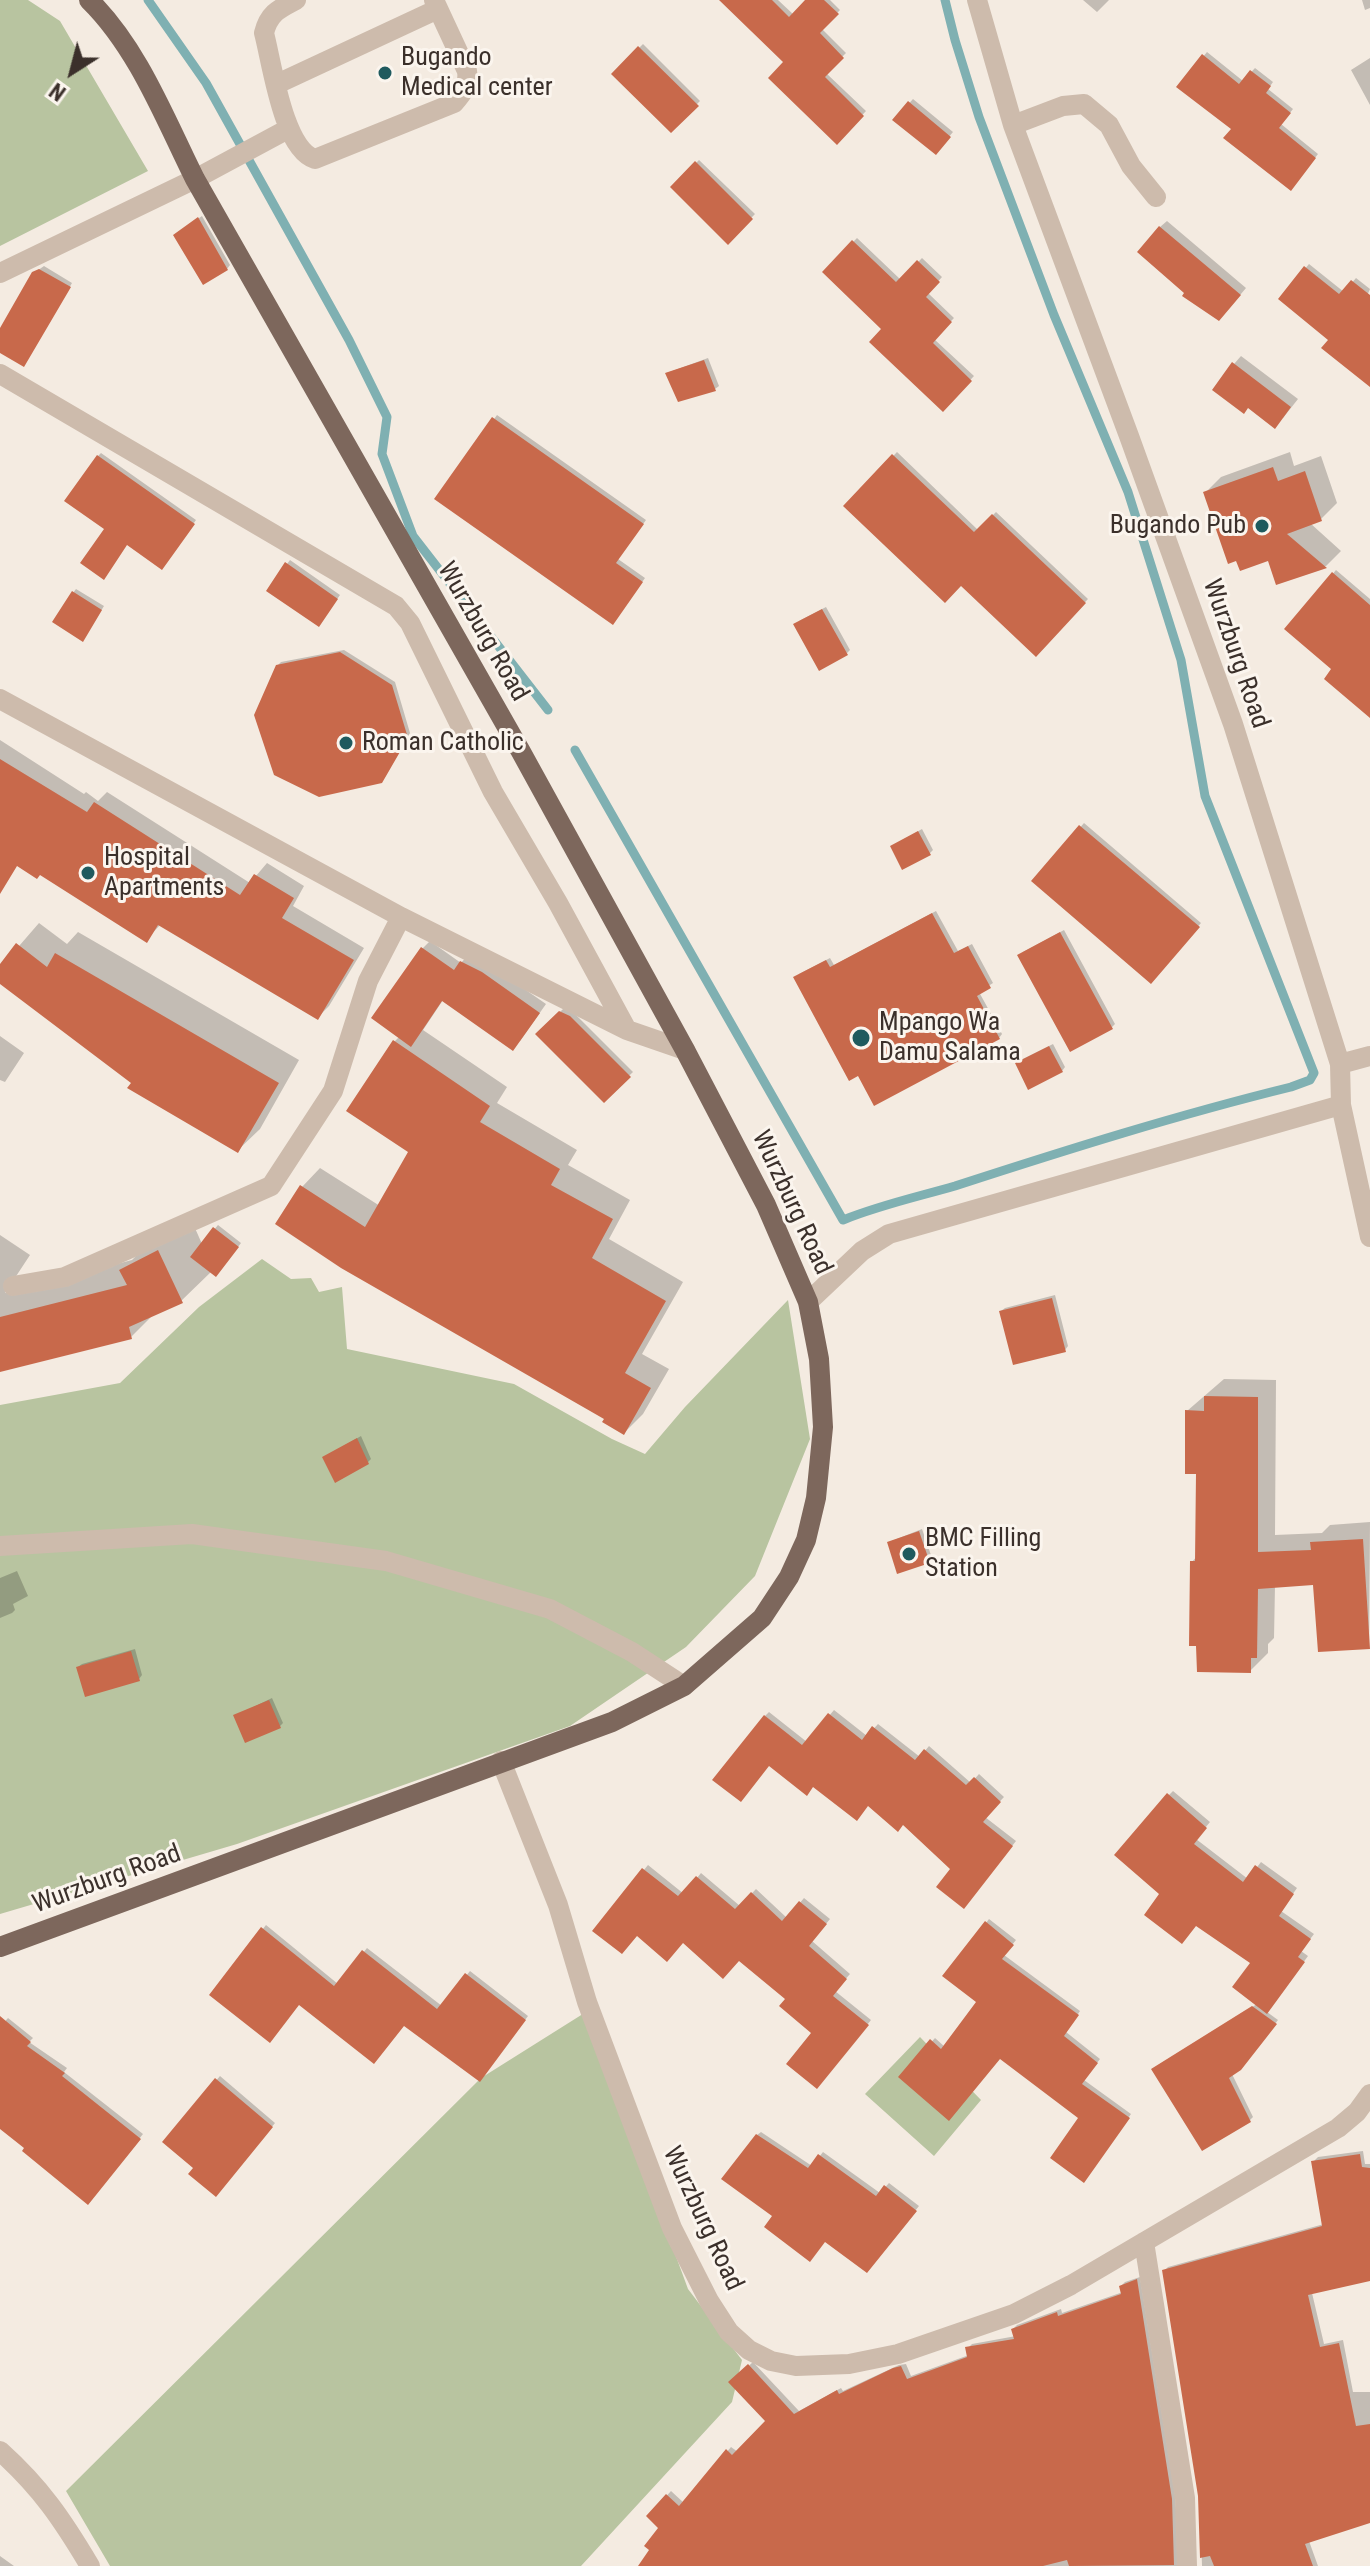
<!DOCTYPE html>
<html>
<head>
<meta charset="utf-8">
<style>
  body { margin:0 }
  #map { position:relative; width:1370px; height:2566px; overflow:hidden; background:#f4ebe1; font-family:"Roboto Condensed",sans-serif }
  canvas { display:block }
  .north { position:absolute; left:32px; top:32px; width:80px; height:80px; -webkit-text-stroke:6px #fbf5ee; paint-order:stroke; rotate:216deg; font-size:22px; font-weight:700; line-height:32px; text-align:center; color:#3b302b }
  .north::after { content:''; display:block; margin:auto; width:28px; height:36px; background:#3b302b; clip-path:polygon(50% 0,100% 100%,50% 72%,0 100%) }
</style>
</head>
<body>
<div id="map">
<canvas width="1370" height="2566"></canvas>
<div class="north">N</div>
</div>
<script>
const g = document.querySelector('canvas').getContext('2d');
g.lineJoin = 'round';
function paint(path, color) {
  g.fillStyle = color;
  g.fill(path, 'evenodd');
}
function trace(path, color, width, dash) {
  g.strokeStyle = color;
  g.lineWidth = width;
  g.lineCap = dash ? 'butt' : 'round';
  g.setLineDash(dash || []);
  g.stroke(path);
}
function write(font, color, halo, rows, align = 'center') {
  g.font = font + ' "Roboto Condensed",sans-serif';
  g.lineWidth = 6;
  g.setLineDash([]);
  g.textBaseline = 'middle';
  g.strokeStyle = halo;
  g.fillStyle = color;
  for (const [text, x, y, turn = 0] of rows) {
    g.save();
    g.translate(x, y);
    g.rotate((+turn || 0) * Math.PI / 180);
    g.textAlign = isNaN(turn) ? turn : align;
    if (halo) g.strokeText(text, 0, 0);
    g.fillText(text, 0, 0);
    g.restore();
  }
}
paint(new Path2D(`
  M0,0h28l32,21 88,150 -148,75z
  M262,1259l29,20 20,-1 8,14 23,-5 5,62 167,35 98,55 33,15 40,-47 103,-107 22,139 -55,137 -69,71 -116,79 -333,118 -237,70v-509l120,-22 79,-76z
  M586,2012l102,277 54,71 -10,42 -151,164h-471l-44,-75 415,-413z
  M920,2037l61,63 -47,56 -69,-62z`), '#b8c4a0');
paint(new Path2D(`
  M735,0h43l16,15 13,-15h23l10,10 -18,19 24,24 -20,20 40,38 -29,31 -51,-80z
  M1083,0h26l-12,12z
  M1362,0h8v8l-5,2z
  M643,44l57,57 -29,29 -57,-57z
  M1207,52l36,29 12,-13 18,14 -5,7 25,20 -12,15 37,30 -24,31 -60,-56 -55,-43z
  M1370,58v47l-19,-35z
  M913,99l40,33 -17,20 -41,-33z
  M699,160l56,54 -27,28 -56,-55z
  M202,216l28,49 -3,4 -48,-37z
  M1167,221l79,67 -21,25 -38,-20 -27,-66z
  M857,238l44,42 21,-22 20,19 -14,16 26,25 -20,21 40,37 -31,33 -59,-80 -60,-57z
  M1309,264l35,28 12,-14 14,11 -4,9 4,2v85l-39,-46 -51,-40z
  M44,266l28,17 -48,82 -24,-14v-19l34,-59z
  M1241,356l57,43 -15,19 -49,-54z
  M708,358l11,28 -4,3 -48,-16z
  M497,415l149,105 -28,39 27,19 -29,41 -179,-120z
  M897,452l81,78 18,-18 92,87 -52,55 -75,-70 -115,-78z
  M1290,452l4,14 27,-10 16,47 -16,16 -11,4 31,28 -15,15 -48,17 -9,-24 -64,-66 16,-16z
  M101,453l95,67 -31,44 -58,-36 -9,-72z
  M290,560l50,35 -18,26 -35,-57z
  M1336,570l34,29v116l-36,-46 -47,-40z
  M76,589l28,17 -18,30 -13,-43z
  M826,607l24,43 -3,3 -48,-32z
  M344,650l51,32 15,51 -25,44 -108,-111 4,-4z
  M0,740l84,54 2,-2 12,9 9,-9 143,91 17,-20 37,23 -11,20 71,42 -35,58 -12,12 -156,-94 -15,16 -106,-67 -40,-21z
  M1084,823l117,100 -50,58 -117,-100z
  M922,829l11,21 -3,3 -38,-7z
  M936,911l22,40 14,-7 21,39 -14,9 23,42 -3,4 -141,35 -59,-99 31,-16 4,7z
  M39,923l28,21 11,-12 221,128 -39,69 -22,21 -104,-68 -134,-100v-14z
  M1064,930l51,94 -3,3 -89,-75z
  M430,941l31,22 8,-9 21,11 56,39 -26,37 -77,-41 -20,30 84,57 -10,16 80,47 -9,15 62,35 -21,39 74,43 -41,72 27,15 -26,45 -19,19 -322,-246 18,-19 60,38 31,-55 -17,-109 6,-6 22,-87z
  M564,1008l10,5 59,59 -29,28 -66,-66z
  M0,1036l24,17 -19,29 -5,-2z
  M1053,1044l12,23 -3,4 -41,-11z
  M191,1219l11,25 16,-19 23,18 -21,28h-8l-31,30 -27,13 -23,23 -131,14v-116l30,20 -25,38 127,-33 22,-22z
  M1055,1295l13,51 -3,4 -64,-39 4,-3z
  M1224,1379l52,1 -1,155 47,-2 8,-8 40,-3 -1,125 -54,-64 -40,3 -1,52 -6,6v9l-18,18 -58,-109 5,-6 1,-84 -11,-61z
  M361,1436l10,23 -4,4 -43,-6z
  M922,1529l10,29 -3,4 -40,-20z
  M17,1571l11,25 -15,8 2,6 -3,3 -12,5v-40z
  M135,1649l7,26 -3,4 -61,-12 4,-3z
  M272,1698l11,25 -3,3 -45,-10z
  M834,1710l33,26 11,-12 42,33 9,-11 42,37 8,-9 25,23 -19,20 31,24 -48,61 -15,-34 -50,-45 -5,6 -133,-113 4,-4 38,30z
  M1173,1791l37,31 -14,17 52,40 13,-17 36,26 -16,23 33,23 -13,17 7,5 -41,56 11,8 -34,45 -12,9 21,43 -3,3 -93,-54 100,-62 -4,-42 -91,-68 7,-99z
  M648,1865l36,29 17,-21 39,33 16,-17 31,29 17,-20 26,21 -18,22 38,33 -15,17 36,29 -50,63 -8,-50 -25,-34 -49,-40 -56,-19 -88,-10z
  M989,1919l27,21 -12,15 76,56 -14,21 34,27 -16,21 47,34 -44,63 -6,-60 -81,-60 -99,19 34,-38 10,9 33,-45 8,-79z
  M266,1925l72,59 29,-36 75,58 28,-35 58,45 -45,60 -79,-53 -105,-20 -87,-9z
  M8,2018l25,20 -4,4 38,26 -3,4 79,62 -48,60 -95,-72v-95z
  M220,2076l55,47 -56,68 -54,-50z
  M761,2132l51,34 11,-14 57,41 9,-10 30,23 -49,61 -45,-27 -50,-24 -18,-81z
  M1363,2151l2,13h5v115l-58,14 12,51 19,-4 10,52h17v129l-61,20 9,25h-116l-2,-70 -36,-225 4,-4 156,-43 -10,-63 4,-4z
  M1140,2277l35,217 5,72h-540l12,-16 9,-23 -13,-11 23,-25 13,12 47,-56 7,5 30,-31 -37,-39 22,-20 46,49 42,-23 2,3 56,-26 7,-1 5,12 58,-21 -1,-7 4,-4 44,-8 -3,-7 4,-4 44,-16 1,4 61,-21 -2,-6 4,-4z
  M0,2556l14,10h-14z`), '#0003');
trace(new Path2D(`
  M148,0l58,83 143,257 38,77 -5,37 31,82 135,174
  M575,750l268,470c37,-15 74,-23 112,-34 111,-36 222,-71 336,-99l19,-7 4,-7 -109,-277 -24,-136 -53,-168 -74,-177 -75,-198 -24,-77 -10,-40`), '#7fb0b2', 9);
paint(new Path2D(`
  M719,0h53l17,17 16,-17h19l15,14 -19,19 24,25 -19,19 39,39 -27,29 -69,-67 15,-16z
  M638,46l61,60 -28,27 -60,-59z
  M1202,54l37,30 11,-14 21,16 -5,7 25,20 -12,15 37,30 -25,33 -68,-53 8,-9 -55,-42z
  M908,101l43,36 -15,18 -44,-35z
  M695,161l58,58 -25,26 -58,-58z
  M198,217l30,53 -25,15 -30,-50z
  M1159,226l82,69 -22,26 -37,-25 2,-3 -47,-41z
  M852,240l44,42 21,-22 23,22 -14,15 26,25 -19,21 39,38 -29,31 -74,-70 12,-13 -59,-57z
  M1304,266l35,28 12,-14 19,15v92l-49,-39 7,-8 -50,-41z
  M39,269l32,18 -47,80 -24,-14v-25l32,-56z
  M704,360l12,31 -38,11 -13,-29z
  M1232,362l59,45 -16,22 -27,-21 -4,6 -32,-24z
  M492,417l152,107 -28,39 27,19 -30,43 -179,-126z
  M892,454l82,78 18,-18 94,89 -50,54 -75,-71 -16,17 -102,-97z
  M97,455l98,69 -33,46 -35,-25 -23,35 -24,-17 24,-34 -40,-28z
  M1273,467l5,14 27,-10 17,50 -35,13 40,34 -51,17 -8,-24 -28,10 -4,-10 -8,3 -25,-72z
  M285,562l53,37 -19,28 -53,-36z
  M1332,572l38,33v113l-46,-39 7,-10 -47,-40z
  M72,591l30,19 -19,32 -31,-20z
  M822,609l26,46 -29,16 -26,-47z
  M340,652l52,33 16,53 -26,45 -63,14 -45,-22 -20,-60 22,-50z
  M0,759l87,53 7,-10 146,93 14,-21 40,24 -12,20 72,42 -36,60 -160,-95 -11,18 -107,-68 -3,4 -20,-13 -17,28z
  M1079,825l121,102 -49,57 -120,-103z
  M918,831l13,24 -29,15 -12,-24z
  M932,913l22,40 14,-7 23,42 -14,8 23,43 -126,67 -16,-30 -9,5 -56,-104 33,-17 4,7z
  M1060,932l53,97 -43,23 -53,-97z
  M16,943l31,24 8,-14 224,130 -41,70 -111,-65 4,-5 -131,-99v-20z
  M421,947l33,23 6,-9 22,11 58,41 -27,38 -71,-50 -31,46 -40,-29z
  M559,1011l11,5 61,61 -27,26 -69,-69z
  M393,1040l97,66 -10,16 80,47 -9,16 62,34 -21,39 74,43 -41,72 26,15 -27,47 -22,-13 2,-3 -263,-151 -66,-44 25,-39 65,42 43,-75 -62,-41z
  M1049,1046l14,26 -35,18 -13,-27z
  M213,1227l26,20 -23,30 -26,-20z
  M158,1250l25,53 -54,24 3,12 -132,33v-55l127,-32 -8,-15z
  M1052,1298l14,54 -53,13 -14,-54z
  M1204,1396l54,1v155l53,-2 -1,-8 53,-3 7,110 -52,3 -5,-67 -55,4 -1,69h-6v15l-54,-1 -1,-26h-7l1,-85h5l1,-87h-11v-64l19,1z
  M357,1438l12,26 -34,19 -13,-26z
  M919,1531l11,32 -33,11 -10,-32z
  M131,1651l9,30 -55,16 -9,-30z
  M269,1700l12,28 -36,15 -12,-28z
  M828,1713l34,27 10,-14 43,34 9,-11 42,36 8,-8 27,25 -18,20 30,24 -49,63 -28,-22 14,-18 -47,-44 -5,7 -30,-26 -11,15 -44,-34 -6,9 -38,-30 -28,36 -29,-22 52,-65 38,30z
  M1167,1793l40,35 -13,16 49,38 12,-17 39,29 -15,22 32,23 -13,18 7,5 -38,52 -35,-27 18,-24 -54,-37 -14,18 -38,-29 15,-21 -45,-39z
  M642,1868l36,28 18,-20 39,33 16,-17 31,29 17,-20 28,23 -18,22 38,33 -14,17 36,29 -52,64 -31,-25 25,-31 -32,-27 6,-7 -46,-38 -16,18 -40,-36 -16,19 -30,-26 -15,18 -30,-23z
  M985,1921l29,24 -12,14 77,56 -15,21 34,27 -16,21 48,34 -46,65 -34,-25 28,-40 -78,-59 -51,62 -51,-44 32,-38 11,10 35,-47 -34,-26z
  M261,1927l73,59 28,-36 75,59 28,-36 61,47 -46,62 -76,-56 -30,38 -75,-59 -29,38 -61,-48z
  M1252,2006l25,18 -36,46 -12,8 22,44 -49,29 -51,-82z
  M0,2016l31,26 -4,4 38,27 -3,3 79,63 -53,66 -66,-54 2,-3 -24,-19z
  M215,2078l58,49 -57,70 -28,-23 5,-6 -31,-26z
  M756,2134l52,34 10,-14 58,42 8,-11 33,26 -50,62 -42,-31 -15,20 -46,-35 8,-11 -51,-37z
  M1360,2154l2,13 8,1v113l-62,14 12,52 19,-4 17,83 14,-2v99l-65,21 8,22h-99l-4,-10 -10,2 -2,-62 -36,-226 160,-44 -11,-65z
  M1137,2279l35,220 2,66 -105,1 -2,-6 -24,6h-405l11,-16 -5,-4 14,-18 -12,-12 20,-22 13,12 47,-57 6,6 33,-34 -37,-39 20,-18 46,50 43,-24 2,4 54,-26 8,-2 6,13 60,-22 -2,-10 49,-8 -3,-10 46,-17 1,4 63,-22 -2,-8z`), '#c8694b');
trace(new Path2D(`
  M296,0c-17,9 -27,13 -32,33 8,30 19,116 51,126l139,-56c9,-10 15,-18 13,-32l-33,-71
  M977,0l36,125 116,311 104,288 107,340 1,41 29,132
  M277,84l161,-75
  M1013,125l50,-19 21,-2 25,21 22,41 25,31
  M0,273l195,-94 93,-50
  M0,374l396,232 14,17 83,169 65,111 69,127
  M0,699l401,218 226,113 58,20
  M1340,1064l30,-8
  M13,1286l52,-9 206,-91 62,-95 35,-110 33,-64
  M808,1302l54,-51 27,-17 452,-129
  M0,1546l192,-12 194,27 164,48 82,43 52,34
  M501,1761l57,144 29,97 85,226 37,73 20,31 20,18 22,11 25,5 53,-2 49,-10 116,-40 57,-29 267,-157 19,-16 13,-18
  M1144,2242l41,256 2,68
  M0,2451c41,37 62,68 90,115`), '#cdbbac', 20);
trace(new Path2D(`
  M0,1947l612,-225 72,-36 78,-68 27,-41 17,-37 10,-42 7,-71 -4,-68 -11,-57 -42,-97 -81,-155 -165,-300 -325,-571c-30,-60 -57,-131 -106,-179`), '#7d675c', 20);
for (const [x, y, r, color] of [
  [385,73,8,"#1f5a5e"],
  [1262,526,8,"#1f5a5e"],
  [346,743,8,"#1f5a5e"],
  [88,873,8,"#1f5a5e"],
  [861,1038,10,"#1f5a5e"],
  [909,1554,8,"#1f5a5e"]
]) {
  const dot = new Path2D();
  dot.arc(x, y, r, 0, 2 * Math.PI);
  g.fillStyle = color;
  g.fill(dot);
  trace(dot, '#fbf5ee', 3);
}
write('26px', '#3b302b', '#fbf5ee', [
  ["Bugando",401,58],
  ["Medical center",401,88],
  ["Bugando Pub",1246,526,"right"],
  ["Roman Catholic",362,743],
  ["Hospital",104,858],
  ["Apartments",104,888],
  ["Mpango Wa",879,1023],
  ["Damu Salama",879,1053],
  ["BMC Filling",925,1539],
  ["Station",925,1569]
], 'left');
write('26px', '#3b302b', '#fbf5ee', [
  ["Wurzburg Road",482,632,60],
  ["Wurzburg Road",1235,654,71],
  ["Wurzburg Road",791,1203,65],
  ["Wurzburg Road",107,1880,-20],
  ["Wurzburg Road",702,2219,65]
]);
</script>
</body>
</html>
